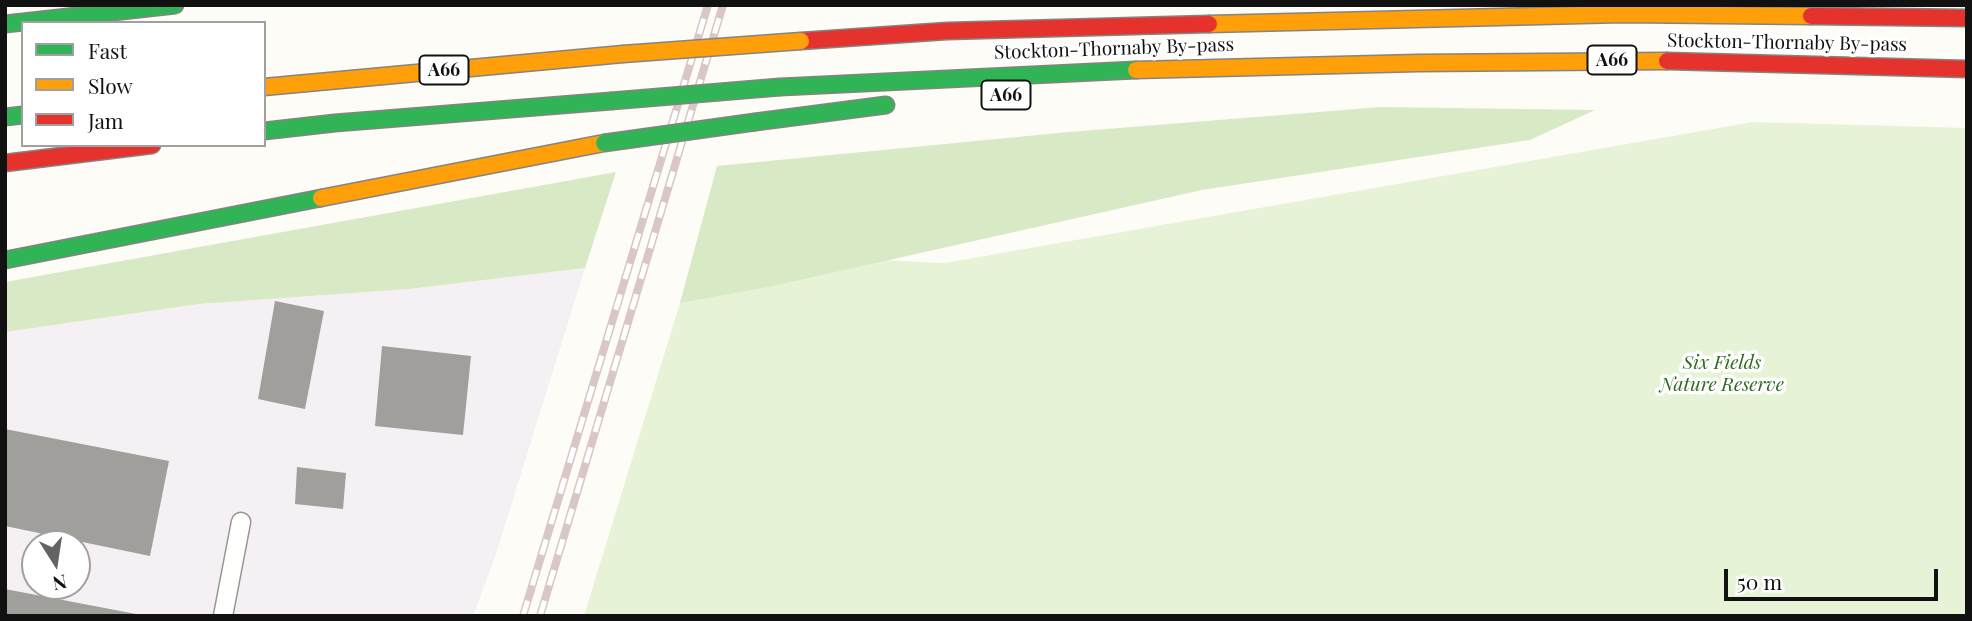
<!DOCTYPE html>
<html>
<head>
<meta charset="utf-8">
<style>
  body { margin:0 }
  #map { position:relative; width:1972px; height:621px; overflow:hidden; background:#fdfcf7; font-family:"Playfair Display",serif }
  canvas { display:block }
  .frame { position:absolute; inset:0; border:7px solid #111; pointer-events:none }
  .legend { position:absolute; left:21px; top:21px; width:245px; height:126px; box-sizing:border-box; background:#fff; border:2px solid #a0a0a0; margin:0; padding:9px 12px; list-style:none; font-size:21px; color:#111 }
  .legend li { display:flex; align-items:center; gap:14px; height:35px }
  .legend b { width:35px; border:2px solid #a0a0a0 }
  .north { position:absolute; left:21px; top:530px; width:70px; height:70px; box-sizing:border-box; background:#fff; border:2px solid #a0a0a0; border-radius:50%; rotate:168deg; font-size:19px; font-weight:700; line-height:28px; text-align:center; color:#111 }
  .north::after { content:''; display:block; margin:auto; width:24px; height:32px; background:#646362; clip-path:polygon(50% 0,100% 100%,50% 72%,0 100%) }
  .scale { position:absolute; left:1724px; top:569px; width:214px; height:32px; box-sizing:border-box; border:4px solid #111; border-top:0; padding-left:9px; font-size:21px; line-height:24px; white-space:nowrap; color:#111; -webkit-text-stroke:5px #fff; paint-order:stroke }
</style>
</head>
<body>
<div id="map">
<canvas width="1972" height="621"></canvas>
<div class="frame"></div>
<ul class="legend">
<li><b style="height:9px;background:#30b455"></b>Fast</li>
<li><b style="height:9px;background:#ff9f0a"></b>Slow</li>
<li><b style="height:9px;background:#e5322d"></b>Jam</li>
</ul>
<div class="north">N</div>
<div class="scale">50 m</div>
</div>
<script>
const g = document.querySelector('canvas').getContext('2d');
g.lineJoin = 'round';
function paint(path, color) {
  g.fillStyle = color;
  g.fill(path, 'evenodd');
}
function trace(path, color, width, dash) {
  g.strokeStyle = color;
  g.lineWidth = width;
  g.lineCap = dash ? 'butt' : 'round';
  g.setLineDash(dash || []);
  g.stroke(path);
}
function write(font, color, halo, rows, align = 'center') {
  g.font = font + ' "Playfair Display",serif';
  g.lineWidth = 7;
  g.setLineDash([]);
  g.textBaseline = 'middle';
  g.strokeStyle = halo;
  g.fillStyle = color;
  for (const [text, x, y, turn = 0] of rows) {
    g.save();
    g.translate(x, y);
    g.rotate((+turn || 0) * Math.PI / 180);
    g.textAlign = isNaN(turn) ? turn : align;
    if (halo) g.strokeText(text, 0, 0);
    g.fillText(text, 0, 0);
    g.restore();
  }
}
paint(new Path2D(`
  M585,268l-90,289 -22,59h-468v-284l194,-28 210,-15zM35,544h42v42h-42z`), '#f5f0f3');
paint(new Path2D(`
  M1753,122l214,6v488h-1383l96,-313 14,-52 250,12z`), '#e7f3d7');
paint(new Path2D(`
  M1381,107l214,3 -65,30 -328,50 -429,96 -93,17 37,-137 352,-34z
  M616,172l-31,96 -176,21 -210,15 -194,28v-50z`), '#d8eac5');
paint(new Path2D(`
  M275,301l49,10 -19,98 -47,-10z
  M382,346l89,10 -8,79 -88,-9z
  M5,429l164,32 -19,95 -145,-30z
  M297,467l49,6 -3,36 -48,-5z
  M5,589l131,25v2h-131z`), '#a19f9c');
const lane = new Path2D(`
  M223,616l18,-94`);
const fast = new Path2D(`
  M5,24l170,-19
  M780,87l356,-17
  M5,117l18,-2
  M755,122l131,-17
  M264,131l71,-8 276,-22
  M5,260l316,-62`);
const slow = new Path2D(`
  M1209,24l414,-10 188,2
  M1136,70l282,-7 249,-2
  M264,87l359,-33
  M321,198l283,-55`);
const jam = new Path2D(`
  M1811,16l156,2
  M801,41l146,-10 262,-7
  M1667,61l300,8
  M5,163l147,-18`);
trace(lane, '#979795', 21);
trace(fast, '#858482', 19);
trace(slow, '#858482', 19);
trace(jam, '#858482', 19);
trace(lane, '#fffffe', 18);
trace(fast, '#30b455', 16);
trace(slow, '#ff9f0a', 16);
trace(jam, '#e5322d', 16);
const rail = new Path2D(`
  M523,616l185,-611
  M540,616l183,-611`);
trace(rail, '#d9c6c7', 8);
trace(rail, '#fff', 5, [16]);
const fastBridge = new Path2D(`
  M611,101l169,-14
  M604,143l151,-21`);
const slowBridge = new Path2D(`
  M623,54l178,-13`);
trace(fastBridge, '#858482', 19, []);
trace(slowBridge, '#858482', 19, []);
trace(fastBridge, '#30b455', 16);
trace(slowBridge, '#ff9f0a', 16);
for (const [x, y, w] of [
  [1612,60,49],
  [444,70,49],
  [1006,95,49]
]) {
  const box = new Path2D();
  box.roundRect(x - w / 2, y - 14.5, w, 29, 5);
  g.fillStyle = '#fff';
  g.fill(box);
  trace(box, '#111', 2);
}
write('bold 18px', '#111', null, [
  ["A66",1612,60],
  ["A66",444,70],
  ["A66",1006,95]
]);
write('19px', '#111', '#fff', [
  ["Stockton-Thornaby By-pass",1787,43,1],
  ["Stockton-Thornaby By-pass",1114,49,-2]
]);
write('italic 19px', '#2f6b1f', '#fff', [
  ["Six Fields",1722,363],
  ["Nature Reserve",1722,385]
]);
</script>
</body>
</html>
